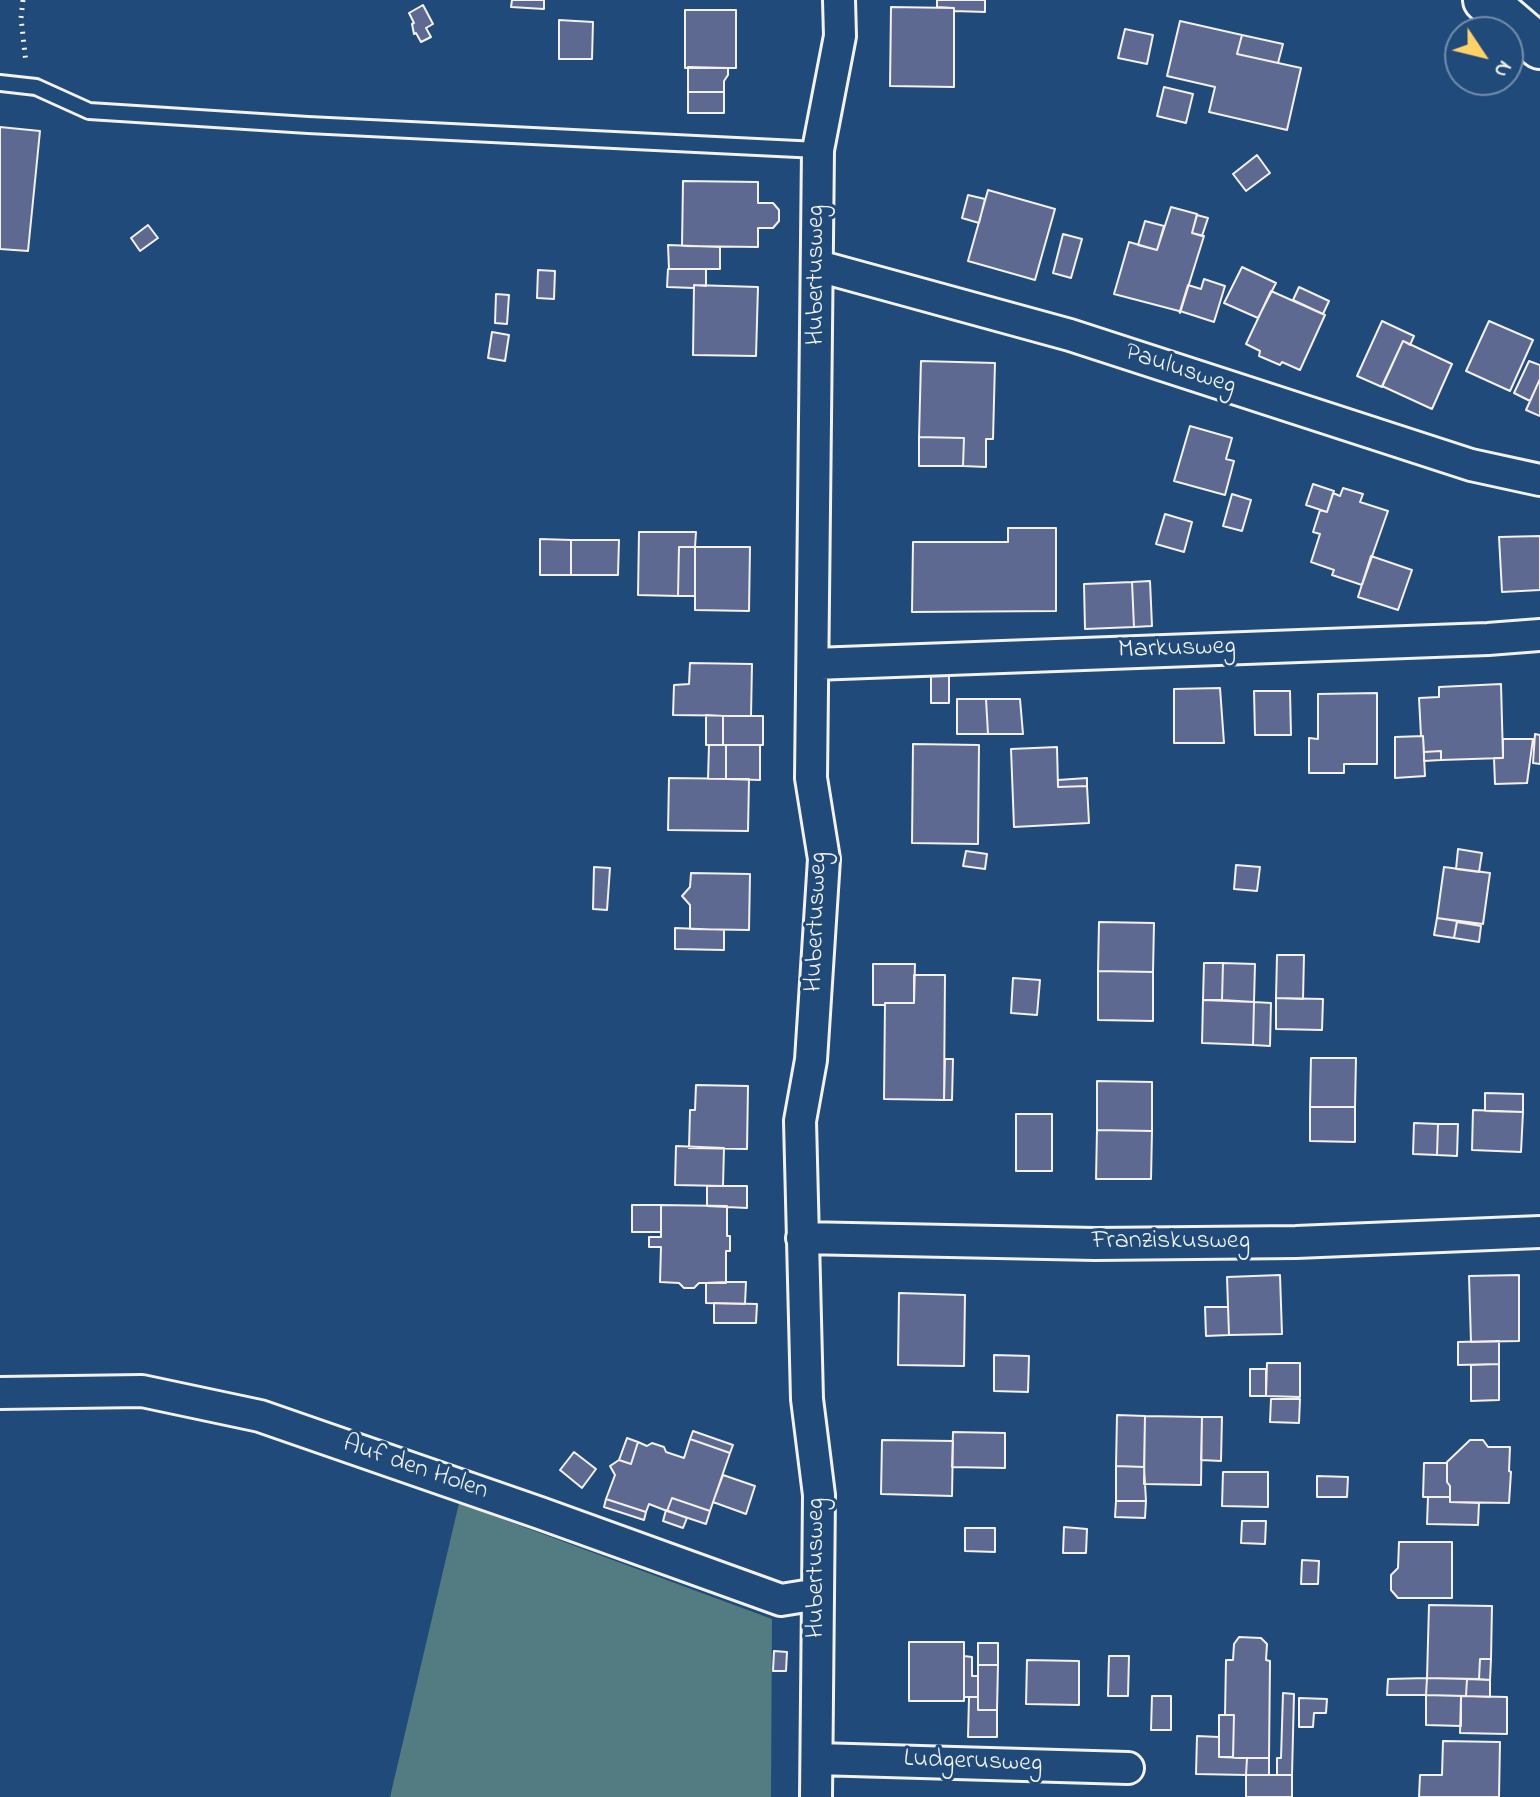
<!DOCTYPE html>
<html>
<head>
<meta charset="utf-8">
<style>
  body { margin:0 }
  #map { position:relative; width:1540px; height:1797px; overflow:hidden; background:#1f4a7a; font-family:"Indie Flower",sans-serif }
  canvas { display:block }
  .north { position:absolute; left:1444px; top:16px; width:80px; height:80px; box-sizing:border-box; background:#1f4a7a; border:2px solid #748da6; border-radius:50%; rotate:125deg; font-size:22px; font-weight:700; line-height:32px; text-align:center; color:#f4f1e8 }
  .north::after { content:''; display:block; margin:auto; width:28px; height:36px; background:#ffd166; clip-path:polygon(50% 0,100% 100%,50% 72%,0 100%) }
</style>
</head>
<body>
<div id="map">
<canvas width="1540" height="1797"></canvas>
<div class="north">N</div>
</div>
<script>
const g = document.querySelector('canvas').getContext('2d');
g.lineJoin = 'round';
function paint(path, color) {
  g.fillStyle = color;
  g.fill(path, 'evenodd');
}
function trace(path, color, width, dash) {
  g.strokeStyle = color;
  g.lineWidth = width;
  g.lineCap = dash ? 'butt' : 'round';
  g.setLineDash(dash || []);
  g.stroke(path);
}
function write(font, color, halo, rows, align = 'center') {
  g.font = font + ' "Indie Flower",sans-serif';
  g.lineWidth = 6;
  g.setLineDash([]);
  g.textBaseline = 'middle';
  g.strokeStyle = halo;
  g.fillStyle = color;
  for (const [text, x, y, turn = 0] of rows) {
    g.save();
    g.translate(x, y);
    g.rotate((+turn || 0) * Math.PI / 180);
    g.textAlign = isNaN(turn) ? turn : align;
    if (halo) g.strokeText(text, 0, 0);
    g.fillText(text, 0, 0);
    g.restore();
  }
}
paint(new Path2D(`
  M459,1503l313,116 -1,178h-381z`), '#527b82');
const building = new Path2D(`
  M512,0h32v9l-33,-2z
  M937,0h48v12l-31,-1v-3l-17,-1z
  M423,5l10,19 -7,4 5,9 -10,5 -5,-9 -2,1 -2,-10 2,-1 -5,-10z
  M891,7l63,1v79l-64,-1z
  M685,10h51v58h-51z
  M559,20l34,2 -1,37h-33z
  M1180,21l62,14 -5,19 64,14 -14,62 -78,-18 6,-25 -48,-11z
  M1125,29l28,6 -6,29 -29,-6z
  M1242,35l41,9 -5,19 -41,-9z
  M688,67l40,1v7l-4,6v11h-36z
  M1164,87l29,7 -7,29 -29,-7z
  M688,92h36v21h-36z
  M0,127l40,4 -12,120 -28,-2z
  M1257,155l13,18 -24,18 -13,-17z
  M683,181l75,1v21h15l6,7v11l-6,7h-15v19l-76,-1z
  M988,190l67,19 -20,71 -67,-19z
  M968,195l17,4 -6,24 -17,-5z
  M1171,207l26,7 -5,19 12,3 -24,77 -1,-2 -65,-17 15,-52 28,8z
  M1197,215l11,3 -6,18 -10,-3z
  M1145,221l19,5 -7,24 -19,-5z
  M148,225l10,13 -18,13 -9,-13z
  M1063,234l19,5 -11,39 -18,-5z
  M668,245l52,2v22h-51z
  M1242,267l34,16 -18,35 -34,-15z
  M668,269h38v17l-12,-1v3l-27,-1z
  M538,270l17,1 -1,28 -17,-1z
  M1204,279l21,7 -11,36 -34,-11 8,-26 13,4z
  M694,285l64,2 -2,69 -63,-1z
  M1299,287l30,14 -6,13 -30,-14z
  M1271,291l54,24 -25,55 -18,-8 -2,3 -21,-9 1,-5 -14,-7z
  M496,294l13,1 -2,29 -12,-1z
  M1382,321l32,15 -4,9 -7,-4 -21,46 -25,-11z
  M1489,321l44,19 -23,51 -44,-20z
  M492,332l17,3 -4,26 -17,-3z
  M1403,341l49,23 -20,45 -50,-23z
  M921,361l74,2 -2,76h-7v28l-23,-1 1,-28 -45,-1z
  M1529,361l11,4v14l-10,22 -16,-8z
  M1540,379v37l-14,-6z
  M1190,426l42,12 -6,21 8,2 -9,34 -51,-14z
  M919,437l45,1 -1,28h-44z
  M1313,484l21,7 -7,21 -21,-7z
  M1343,488l20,6 -3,8 28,9 -26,74 -30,-10 2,-5 -23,-8 9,-28 -7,-2 7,-22 7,2 6,-19 7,3z
  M1232,494l19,6 -9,31 -19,-5z
  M1165,514l27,8 -8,30 -28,-8z
  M1008,528h48v83l-144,1 1,-70h95z
  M639,532h57l-1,15h-16l-1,49 -40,-1z
  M1540,536v54l-38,2 -3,-55z
  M540,539l31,1v35h-31z
  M571,540h48l-1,35h-47z
  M679,547h16v49h-17z
  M695,547h55l-1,64 -54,-1z
  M1371,556l41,14 -14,40 -40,-13z
  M1150,581l2,45 -18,1 -2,-45z
  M1132,582l2,45 -49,2 -1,-45z
  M690,663l62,1 -1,52 -78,-1 1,-30 15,-1z
  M931,673h18v30h-18z
  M1501,684l2,74 -62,2v-9l-17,1 -1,-16h-2l-2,-38 20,-1v-10z
  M1220,688l4,55h-50v-54z
  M1254,691h36l1,44h-36z
  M1377,693v71h-33v9h-35v-35l9,1v-45z
  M957,699h29l2,35h-31z
  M986,699h34l3,35h-35z
  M706,715l17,1v29h-17z
  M723,716h40v29h-40z
  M1535,734l5,1v29l-7,-1z
  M1423,736l2,40 -30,2v-41z
  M1503,739h30l-6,44 -32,1 -1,-26h9z
  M913,744l66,1 -1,99 -66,-1z
  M709,745h17v34h-18z
  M726,745h34v35l-34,-1z
  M1057,747l1,40 29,-1 2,37 -75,4 -3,-78z
  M1441,751v9l-17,1v-9z
  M669,778l80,1 -1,52 -80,-1z
  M1087,778v8l-29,1v-7z
  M1458,849l24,4 -3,19 -23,-3z
  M966,851l21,3 -2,15 -22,-3z
  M1236,865l24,2 -3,24 -23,-2z
  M594,867l16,1 -3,42 -14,-1z
  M1444,867l46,6 -7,51 -46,-6z
  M691,873l59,1 -1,56 -59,-1v-24l-8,-9 8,-9z
  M1437,918l20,3 -3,17 -20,-3z
  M1099,922l55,1 -1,49 -55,-1z
  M1457,922l24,4 -2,16 -25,-4z
  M675,928l49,2v20l-49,-1z
  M1277,955h27l-1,44 -27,-1z
  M1204,963h19l-1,37h-19z
  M1223,963l32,1 -1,38 -32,-2z
  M873,964h42l-1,39h-29v2h-12z
  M1098,971l55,1v49l-55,-1z
  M914,975h31l-1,125 -60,-1 1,-96h29z
  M1013,978l27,2 -3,35 -26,-2z
  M1276,998l47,1 -1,31 -46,-1z
  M1203,1000l51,2 -1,43 -51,-2z
  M1254,1002l17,1 -1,43 -17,-1z
  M1311,1058h45l-1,49h-45z
  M945,1059h8l-1,41h-8z
  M1097,1081l55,1v49l-55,-1z
  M696,1085l52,1 -1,63 -58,-1 1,-38h5z
  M1485,1093l38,1v18l-38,-1z
  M1310,1107h45v35l-45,-1z
  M1473,1110l50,2 -2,40 -49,-2z
  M1016,1114h36v57h-36z
  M1414,1123l24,1 -1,31 -24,-1z
  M1438,1124h20l-1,32 -20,-1z
  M1097,1130l55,1 -1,48h-55z
  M676,1146l48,2 -1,38 -48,-1z
  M707,1186h40v22l-40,-2z
  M632,1205h29v27h-29z
  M661,1205l66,1v30h3v15h-4v32h-27l-5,5h-10l-5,-5 -19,-1 1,-35h-12v-10h12z
  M1280,1275l2,59 -53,1 -2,-58z
  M1519,1275v66l-48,1 -2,-66z
  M726,1282h20l-1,22 -39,-1v-20z
  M899,1293l66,2 -1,71 -66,-1z
  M714,1303l43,1 -1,19h-42z
  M1205,1307h23l1,28 -23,1z
  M1499,1341v23l-41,1v-23z
  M994,1355l35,1 -1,36 -34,-1z
  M1267,1363h33v34l-34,-1z
  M1499,1364v36l-28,1v-36z
  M1250,1369h16v27h-16z
  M1271,1399h29l-1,24 -29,-1z
  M1117,1415l28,1 -1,51 -28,-1z
  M1145,1416l57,1 -1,68 -57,-1z
  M1202,1417h20l-1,44 -20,-1z
  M693,1431l40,14 -3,8 -40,-14z
  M953,1432l52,1v35l-53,-1z
  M627,1438l11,4 -7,22 -12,-4z
  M690,1439l40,14 -20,58 -38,-13 -5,13 -18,-7 -3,8 -40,-13 9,-24 -5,-9 9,-6 12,4 7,-22 9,4 5,-3 12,4 2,5 18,6z
  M882,1440l71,1 -1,55 -71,-2z
  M1470,1440h13l5,7h22l-1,24 2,1 -2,31 -59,-1v-16l-3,-4v-20z
  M574,1452l22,17 -14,19 -22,-18z
  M1424,1463h23v19l3,4v11h-27z
  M1116,1466l28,1 2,34h-30z
  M1223,1472h45v35l-46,-1z
  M723,1475l32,11 -9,28 -33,-12z
  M1317,1476l31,1 -1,20h-30z
  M1428,1497h22v5l29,1 -1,22 -51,-1z
  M672,1498l38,13 -4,13 -39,-13z
  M606,1499l40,13 -2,8 -40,-13z
  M1116,1501h30l-1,17 -30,-1z
  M666,1510l21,8 -4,10 -20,-7z
  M1242,1521h24l-1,23 -24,-1z
  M1064,1527l23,2 -1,24h-23z
  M965,1528h30v24l-30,-1z
  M1399,1542h53v56h-54l-7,-8v-15l7,-7z
  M1302,1560l17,1 -1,23h-17z
  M1429,1605l63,1 -1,53h-11l-1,20 -52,-1z
  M1239,1637l22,1 6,6 -1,16 4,1 -1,97h-36l1,-43h-9l1,-55h7l1,-16z
  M909,1642h55v59h-55z
  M978,1643h20v22h-20z
  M774,1651l13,1 -1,19h-13z
  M964,1656l8,1v19h6v21h-14z
  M1109,1656h20l-1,40h-20z
  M1480,1659h11l-1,21 -11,-1z
  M1027,1660l52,1v44l-53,-1z
  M978,1665h20l-1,45h-19z
  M1427,1678l40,1 -1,17 -40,-1z
  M1427,1678l-1,17h-39l1,-16z
  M1467,1679l23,1v17l-24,-1z
  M1283,1693l11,1 -2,81h-15v-17h4z
  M1426,1695l35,1v30l-35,-1z
  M1152,1696h19v34h-20z
  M1461,1696l46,1v37l-47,-1z
  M969,1697h9v13h19v27h-29z
  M1299,1698l28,1 -1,14h-12l-1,14h-14z
  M1219,1715h15l-1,42h-14z
  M1197,1736l22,1v20l28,1 -1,17 -50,-1z
  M1443,1741l57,1 -1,55h-80l1,-22h22z
  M1247,1758h22v17h-23z
  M1246,1775h46v22h-46z`);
paint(building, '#5e6992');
trace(building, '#f4f1e8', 2);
const service = new Path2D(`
  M0,83l36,4 53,24 219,14 510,25`);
const minor = new Path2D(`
  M818,266l252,69 401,130 69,15
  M814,664l674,-25 52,-4
  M802,1238l293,6 201,-2 244,-10
  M0,1393l142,-2 118,25 280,97 241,87 37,-6
  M817,1759l311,9
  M816,1797l3,-302 -12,-96 -7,-278 11,-61 13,-201 -13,-81 7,-628 22,-114 -1,-36`);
const secondary = new Path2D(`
  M1485,0l55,47`);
trace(service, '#f4f1e8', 20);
trace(minor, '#f4f1e8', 36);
trace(secondary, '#f4f1e8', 48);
trace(new Path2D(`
  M23,0l-2,18 5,45`), '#f4f1e8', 5, [2, 6]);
trace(service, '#1f4a7a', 14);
trace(minor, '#1f4a7a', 30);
trace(secondary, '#1f4a7a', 42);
write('26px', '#f4f1e8', '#1f4a7a', [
  ["Hubertusweg",818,275,-90],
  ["Paulusweg",1180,371,18],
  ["Markusweg",1177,650,-2],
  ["Hubertusweg",818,922,-88],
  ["Franziskusweg",1171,1243],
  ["Auf den Holen",415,1469,19],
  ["Hubertusweg",818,1568,-90],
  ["Ludgerusweg",973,1763,2]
]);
</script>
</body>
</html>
